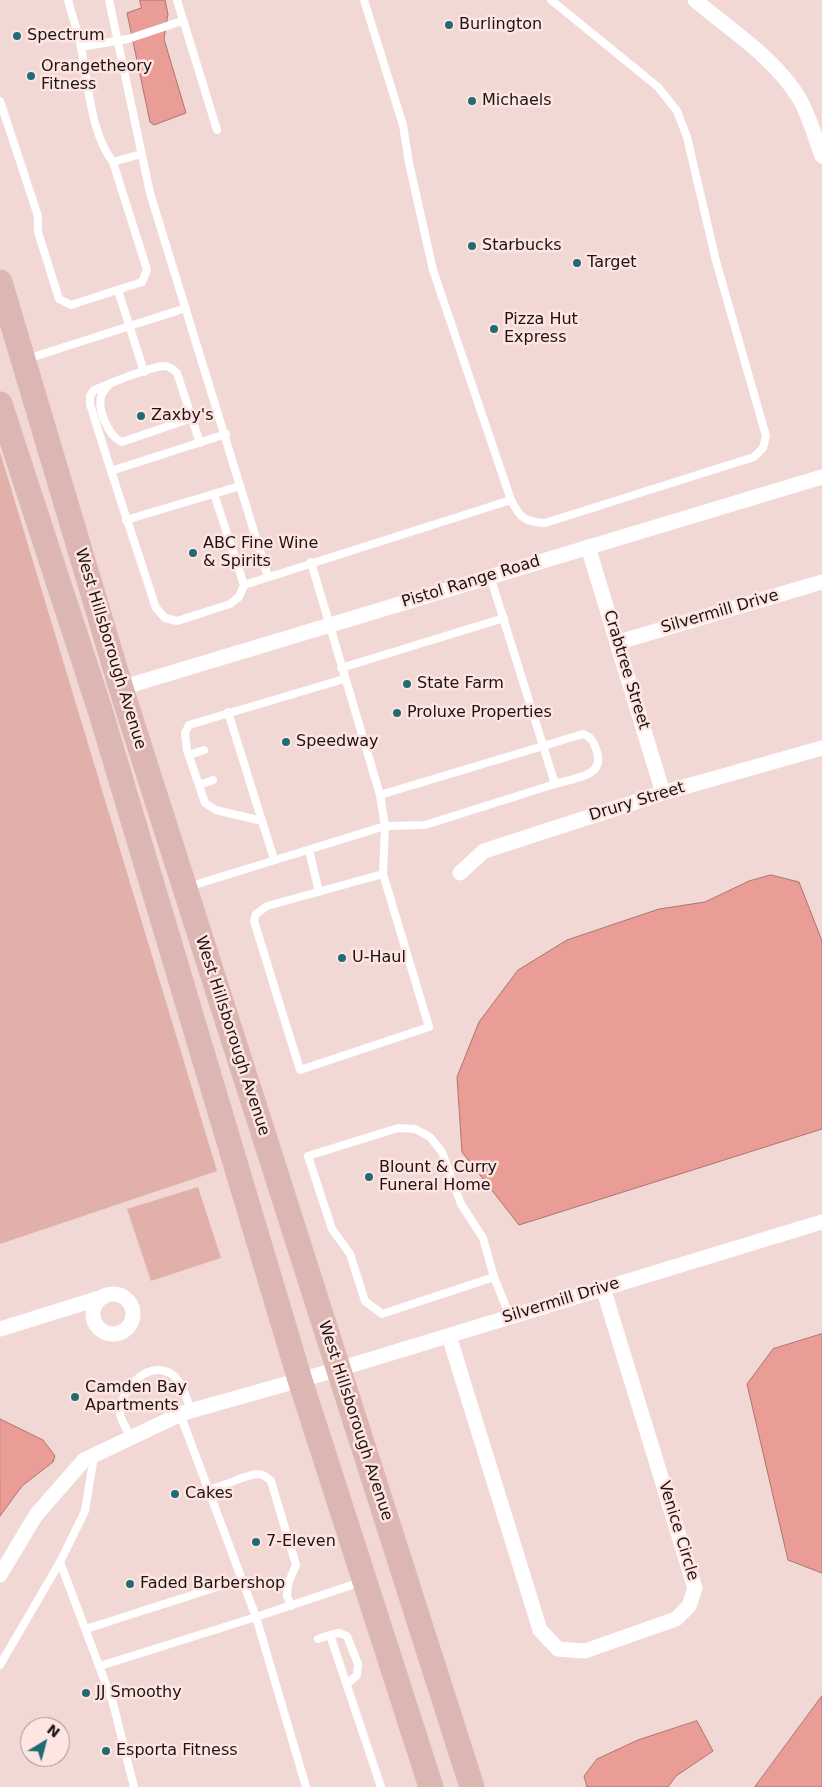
<!DOCTYPE html>
<html>
<head>
<meta charset="utf-8">
<style>
  body { margin:0 }
  #map { position:relative; width:822px; height:1787px; overflow:hidden; background:#f1d8d5; font-family:"DejaVu Sans",sans-serif }
  canvas { display:block }
  .north { position:absolute; left:20px; top:1717px; width:50px; height:50px; box-sizing:border-box; background:#ffe5e2; border:1px solid #a4918f; border-radius:50%; rotate:37deg; font-size:14px; font-weight:700; line-height:20px; text-align:center; color:#1c1413 }
  .north::after { content:''; display:block; margin:auto; width:18px; height:22px; background:#216c74; clip-path:polygon(50% 0,100% 100%,50% 72%,0 100%) }
</style>
</head>
<body>
<div id="map">
<canvas width="822" height="1787"></canvas>
<div class="north">N</div>
</div>
<script>
const g = document.querySelector('canvas').getContext('2d');
g.lineJoin = 'round';
function paint(path, color) {
  g.fillStyle = color;
  g.fill(path, 'evenodd');
}
function trace(path, color, width, dash) {
  g.strokeStyle = color;
  g.lineWidth = width;
  g.lineCap = dash ? 'butt' : 'round';
  g.setLineDash(dash || []);
  g.stroke(path);
}
function write(font, color, halo, rows, align = 'center') {
  g.font = font + ' "DejaVu Sans",sans-serif';
  g.lineWidth = 5;
  g.setLineDash([]);
  g.textBaseline = 'middle';
  g.strokeStyle = halo;
  g.fillStyle = color;
  for (const [text, x, y, turn = 0] of rows) {
    g.save();
    g.translate(x, y);
    g.rotate((+turn || 0) * Math.PI / 180);
    g.textAlign = isNaN(turn) ? turn : align;
    if (halo) g.strokeText(text, 0, 0);
    g.fillText(text, 0, 0);
    g.restore();
  }
}
paint(new Path2D(`
  M0,452l217,719 -217,73z
  M198,1187l23,71 -70,23 -24,-72z`), '#e1b0aa');
const water = new Path2D(`
  M140,0h25l3,14 -4,25 22,74 -32,12 -4,-3 -23,-109 14,-5z
  M771,875l28,7 23,59v188l-303,96 -57,-73 -5,-75 22,-55 39,-52 49,-30 92,-31 46,-7 44,-21z
  M822,1334v239l-34,-13 -41,-176 26,-35z
  M0,1419l43,21 12,16 -2,6 -31,24 -22,30z
  M822,1696v91h-67z
  M697,1721l16,30 -37,25 -8,11h-81l-3,-11 13,-17 41,-19z`);
paint(water, '#e99d96');
trace(water, '#ac746f', 1);
trace(new Path2D(`
  M109,0l41,193 118,384
  M177,0l40,130
  M364,0l39,125 6,38 24,107 78,230c9,18 14,22 34,23l209,-66 9,-9 3,-12 -50,-175 -29,-124 -10,-26 -19,-24 -107,-87
  M81,47l47,-8 54,-18
  M0,101l38,115v16l21,67 12,6 71,-23 5,-12 -34,-108c-23,-30 -24,-77 -32,-114 -3,-16 -9,-32 -13,-48
  M113,162l28,-8
  M118,290l26,82
  M27,359l159,-51
  M109,384c-2,3 -5,7 -7,10 -6,14 6,42 20,48l70,-24
  M226,434l-115,37 45,137 9,10 12,3 53,-17 9,-7 5,-12 267,-85
  M111,471l-21,-67v-8l4,-6c20,-8 49,-21 69,-24 6,0 10,3 14,7l23,70
  M214,494l30,91
  M126,520l114,-34
  M341,668l163,-50
  M228,712l34,109
  M189,755l15,-5
  M199,785l14,-5
  M380,795l203,-61c9,3 11,9 14,18 8,25 -24,26 -42,32
  M309,850l10,42
  M274,859l-12,-38 -46,-11 -11,-7 -18,-53 -2,-17 4,-8 155,-46
  M383,874l-116,32 -11,8 -2,7 46,149 129,-43 -46,-153 2,-48 40,-1 130,-41 -65,-208
  M188,887l197,-61 -5,-31 -69,-233
  M494,1277l-112,37 -17,-13 -15,-47 -18,-25 -24,-73 90,-28 17,1 15,8 12,15 19,52 22,34 11,39 16,40
  M180,1414l76,203 105,-35
  M131,1438c-3,-8 -11,-18 -11,-25 -1,-22 27,-53 50,-40 12,7 16,25 21,37
  M94,1456l-9,55 -25,51 53,141 21,84
  M210,1489c15,-3 35,-14 47,-15 6,0 10,3 14,7l25,84 -8,19 -1,12 4,10
  M86,1629l156,-50
  M330,1635l9,-2 8,3 11,28 -1,11 -10,9
  M318,1639l12,-4 51,152
  M0,1665l60,-103
  M100,1666l156,-49 50,170`), '#fff', 8);
trace(new Path2D(`
  M695,0c35,30 80,58 104,98 10,17 16,39 23,58
  M588,547l75,246
  M619,642l203,-60
  M121,688l701,-211
  M460,873l24,-22 179,-58 159,-45
  M93 1314a20 20 0 1 1 40 0a20 20 0 1 1-40 0Z
  M0,1329l103,-32
  M449,1336l91,294 18,19 27,2 91,-32 13,-13 6,-18 -92,-300
  M0,1575l36,-60 48,-55 99,-47 156,-44 483,-147`), '#fff', 15);
trace(new Path2D(`
  M0,282l121,406 351,1099
  M0,404l100,306 200,670 131,407`), '#dbb6b3', 25);
for (const [x, y, r, color] of [
  [449,25,5,"#216c74"],
  [17,36,5,"#216c74"],
  [31,76,5,"#216c74"],
  [472,101,5,"#216c74"],
  [472,246,5,"#216c74"],
  [577,263,5,"#216c74"],
  [494,329,5,"#216c74"],
  [141,416,5,"#216c74"],
  [193,553,5,"#216c74"],
  [407,684,5,"#216c74"],
  [397,713,5,"#216c74"],
  [286,742,5,"#216c74"],
  [342,958,5,"#216c74"],
  [369,1177,5,"#216c74"],
  [75,1397,5,"#216c74"],
  [175,1494,5,"#216c74"],
  [256,1542,5,"#216c74"],
  [130,1584,5,"#216c74"],
  [86,1693,5,"#216c74"],
  [106,1751,5,"#216c74"]
]) {
  const dot = new Path2D();
  dot.arc(x, y, r, 0, 2 * Math.PI);
  g.fillStyle = color;
  g.fill(dot);
  trace(dot, '#ffe5e2', 2);
}
write('16px', '#1c1413', '#ffe5e2', [
  ["Burlington",459,25],
  ["Spectrum",27,36],
  ["Orangetheory",41,67],
  ["Fitness",41,85],
  ["Michaels",482,101],
  ["Starbucks",482,246],
  ["Target",587,263],
  ["Pizza Hut",504,320],
  ["Express",504,338],
  ["Zaxby's",151,416],
  ["ABC Fine Wine",203,544],
  ["& Spirits",203,562],
  ["State Farm",417,684],
  ["Proluxe Properties",407,713],
  ["Speedway",296,742],
  ["U-Haul",352,958],
  ["Blount & Curry",379,1168],
  ["Funeral Home",379,1186],
  ["Camden Bay",85,1388],
  ["Apartments",85,1406],
  ["Cakes",185,1494],
  ["7-Eleven",266,1542],
  ["Faded Barbershop",140,1584],
  ["JJ Smoothy",96,1693],
  ["Esporta Fitness",116,1751]
], 'left');
write('16px', '#1c1413', '#ffe5e2', [
  ["Pistol Range Road",471,582,-17],
  ["Silvermill Drive",720,612,-16],
  ["West Hillsborough Avenue",110,649,73],
  ["Crabtree Street",626,670,73],
  ["Drury Street",637,802,-17],
  ["West Hillsborough Avenue",232,1036,72],
  ["Silvermill Drive",561,1301,-17],
  ["West Hillsborough Avenue",355,1421,72],
  ["Venice Circle",678,1531,73]
]);
</script>
</body>
</html>
